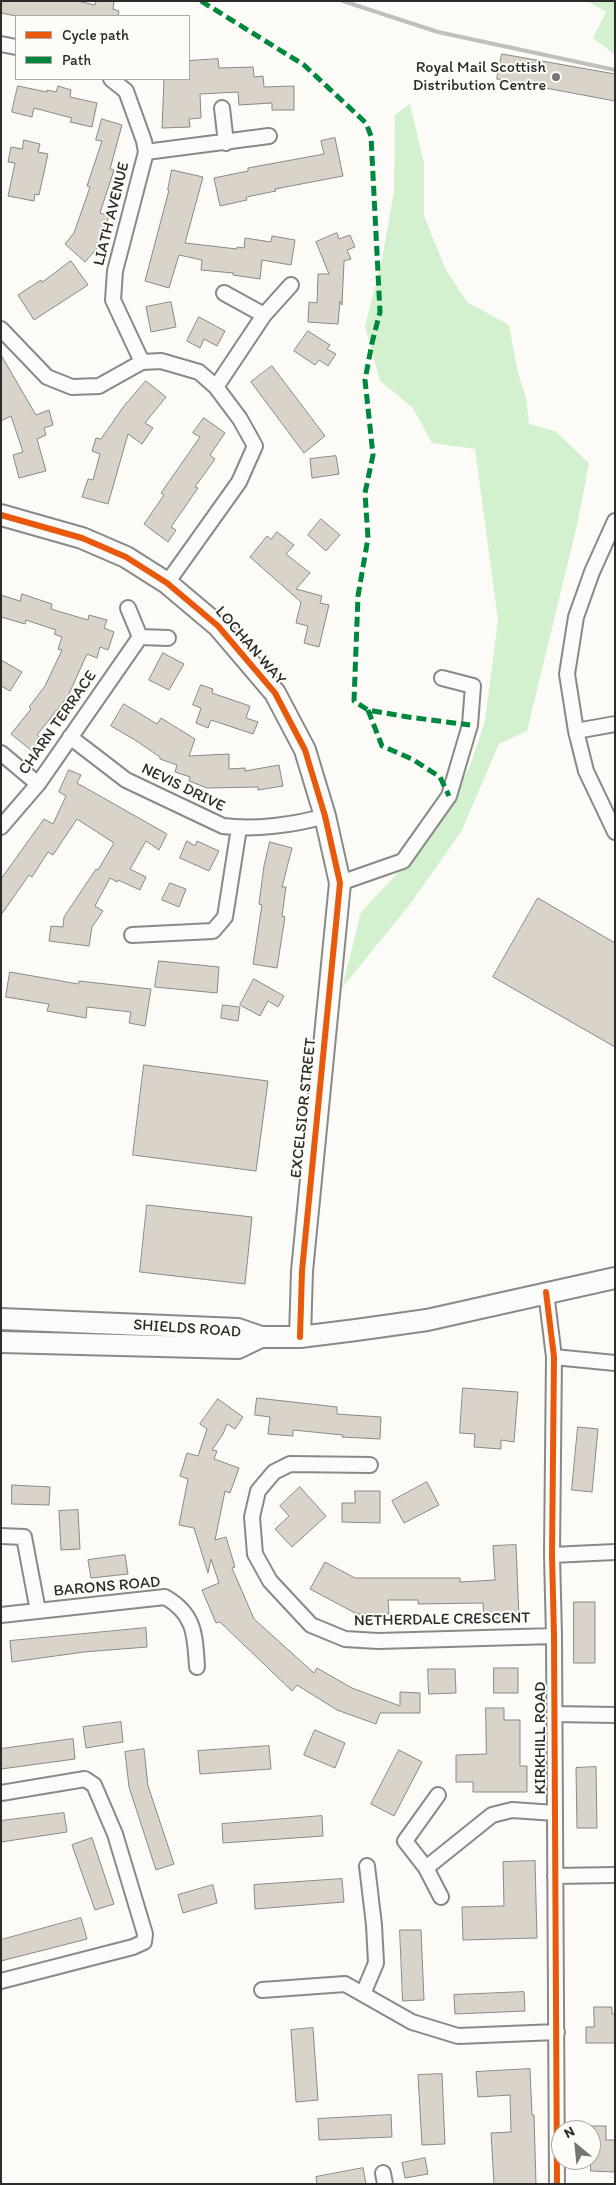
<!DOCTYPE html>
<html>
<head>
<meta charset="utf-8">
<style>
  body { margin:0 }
  #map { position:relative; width:616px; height:2185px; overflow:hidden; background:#fcfbf8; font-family:Itim,sans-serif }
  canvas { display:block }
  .frame { position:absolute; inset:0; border:2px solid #2b2b2b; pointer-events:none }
  .legend { position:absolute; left:15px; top:15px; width:175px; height:65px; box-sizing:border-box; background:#fdfcf7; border:1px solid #a9a8a5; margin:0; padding:6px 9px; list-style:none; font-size:15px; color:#2b2b2b }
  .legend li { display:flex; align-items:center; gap:10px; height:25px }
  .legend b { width:25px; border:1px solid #a9a8a5 }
  .north { position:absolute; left:551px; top:2120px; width:50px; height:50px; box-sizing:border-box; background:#fdfcf7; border:1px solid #a9a8a5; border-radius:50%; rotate:332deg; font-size:14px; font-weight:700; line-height:20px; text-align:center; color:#2b2b2b }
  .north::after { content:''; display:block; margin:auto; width:18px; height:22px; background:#747473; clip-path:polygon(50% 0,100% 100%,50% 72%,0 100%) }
</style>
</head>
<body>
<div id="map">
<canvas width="616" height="2185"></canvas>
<div class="frame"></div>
<ul class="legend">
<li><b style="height:6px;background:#e8590c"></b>Cycle path</li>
<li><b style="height:6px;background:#00873e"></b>Path</li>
</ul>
<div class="north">N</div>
</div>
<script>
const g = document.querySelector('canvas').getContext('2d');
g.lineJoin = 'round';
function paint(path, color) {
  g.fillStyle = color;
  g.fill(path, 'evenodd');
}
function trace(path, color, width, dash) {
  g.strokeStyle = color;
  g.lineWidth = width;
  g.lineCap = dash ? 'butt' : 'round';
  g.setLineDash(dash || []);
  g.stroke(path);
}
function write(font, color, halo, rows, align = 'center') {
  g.font = font + ' Itim,sans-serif';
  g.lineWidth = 4;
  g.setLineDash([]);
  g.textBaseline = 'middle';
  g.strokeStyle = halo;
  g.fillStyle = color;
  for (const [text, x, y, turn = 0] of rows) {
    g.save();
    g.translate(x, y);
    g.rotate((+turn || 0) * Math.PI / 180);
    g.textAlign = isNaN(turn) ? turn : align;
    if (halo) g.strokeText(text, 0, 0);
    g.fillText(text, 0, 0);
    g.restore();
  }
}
paint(new Path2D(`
  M587,1h28v54l-22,-17 13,-26z
  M410,104l14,59v53l21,52 22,34 42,23 8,44 9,29 3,26 26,7 34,32 -11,58 -51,210 -28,13 -38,88 -51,72 -68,84 19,-76 34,-36 41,-48 34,-62 15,-45 13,-101 -23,-171 -43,-6 -19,-35 -33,-27 -15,-55 17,-67 12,-68 1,-76z`), '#d3f1ce');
const building = new Path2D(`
  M1,1h77l17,4 1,-4h18l-1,8 6,2 -1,5h-102l-15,-3z
  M502,54l113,20v27l-118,-22z
  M218,59l1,9 34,-1 1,10 9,-1 1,11 30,-1v24h-22v-7l-33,2 -1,-13 -38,2 1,24 -12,1 1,8 -28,1 2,-49h25v-18z
  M18,86l29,6v-2l9,2 2,-6 13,4 -1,7 27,6 -5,24 -22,-5 2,-4 -38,-10 -2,9 -20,-5z
  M102,119l20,6 -12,44 4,1 -14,43 9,3 -10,30 -14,16 -20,-18 9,-11 16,-46 -3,-1 15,-45 -6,-1z
  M335,138l8,38 -68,13 1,2 -30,6 1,3 -27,6 -6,-28 34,-7v-3l76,-14 -3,-13z
  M24,140l16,4 -2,8 10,2 -9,41 -4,-1 -1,7 -26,-5 7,-33 -7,-1 3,-15 11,2z
  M172,170l31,7 -18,66 52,6v-2l7,1 1,-10 26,4 1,-6 23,4 -4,25 -29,-5 -2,19 -27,-4v-2l-32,-3 1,-10 -23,-5 -10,33 -24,-7 24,-91h-1z
  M337,233l2,6 11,-4 5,12 -8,3 4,9 -7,2 -2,44 -2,-4 -2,23 -30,-2 1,-20 8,1 1,-29h11l-13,-32z
  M71,261l17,24 -54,35 -16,-25 23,-15 1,2z
  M171,302l5,25 -25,5 -5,-25z
  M199,317l26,14 -8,15 -13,-7 -4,9 -13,-7z
  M308,331l22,14 -3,4 9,5 -8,12 -9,-6 -4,5 -21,-14z
  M1,355l35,60 13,-5 4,15 -9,3 2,7 -9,4 9,32 -27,7 -6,-23 10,-3 -12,-36 -10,5z
  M272,366l53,70 -21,17 -53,-71z
  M146,381l20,16 -21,26 8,5 -11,16 -14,-10 -20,70 -26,-7 6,-18 5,1 7,-26 -8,-3 4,-13 5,1 23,-33z
  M204,418l21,15 -15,22 5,4 -20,28 3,1 -27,39 5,3 -8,12 -24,-18 20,-29 -3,-2 39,-56 -7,-4z
  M336,456l3,18 -27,4 -2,-19z
  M321,519l19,16 -14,16 -18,-16z
  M277,532l17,13 -8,9 24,19 -14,16 26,7 -2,7 9,2 -10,42 -15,-4 4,-17 -12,-3 5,-21 -51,-45 17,-21 4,3z
  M22,594l30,10 -1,5 37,11 1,-5 18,5 -3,8 10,4 -6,18 -8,-3 -3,11 -10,-4 -19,42 -31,39 5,4 -10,12 -21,-17 20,-25 -2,-2 16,-21 17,-36 -4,-1 4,-12 -8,-3 2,-4 -30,-10 -1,4 -24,-7v-22l19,6z
  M163,653l21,11 -15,26 -20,-10z
  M1,660l21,12 -12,19 -9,-5z
  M201,685l12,4 -1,4 38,13 -4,12 12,4 -5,12 -42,-14 -3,8 -12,-5 5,-15 -8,-3z
  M124,704l33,20 4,-6 34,21 -6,17 40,-2v15l16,-1v3l34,-6 4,21 -25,4v-3l-51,1 -18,-7 1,-4 -15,-5 2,-7 -17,-6v-2l-25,-17 -24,-14z
  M69,770l12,5 -4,8 90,51 -8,16 -13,-9 -16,28 16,8 -6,13 -22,-10 -1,2 -7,-4 -15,28 8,5 -11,16 -3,19 -40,-5 2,-15 12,1 1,-10 32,-48 2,1 16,-27 -37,-24 -24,36 -5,-3 -16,25 -3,-2 -28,40v-36l43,-60 9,5 13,-28 -7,-4z
  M187,841l8,5 2,-5 22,10 -10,20 -29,-13z
  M270,842l22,6 -10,39h4l-4,29 3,1 -8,51 -24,-4 9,-59 -3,-1 5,-38z
  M170,883l16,6 -7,18 -17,-7z
  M538,898l77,45v104l-122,-70z
  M159,961l60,6 -2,26 -62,-6z
  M10,972l68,12 1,-3 72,8 -6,37 -16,-3 2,-11 -44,-5 -1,11 -39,-7 2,-7 -43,-7z
  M254,979l30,17 -6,11 -10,-6 -8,15 -20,-11z
  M223,1005l17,2 -2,14 -17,-3z
  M144,1065l124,16 -12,90 -123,-16z
  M147,1205l105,12 -7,67 -105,-12z
  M463,1388l55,4 -4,50 -13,-2v9l-27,-2 1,-13 -15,-1z
  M257,1398l80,9v7l44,3 -1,22 -38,-2 1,-2 -50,-5v6l-25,-2 2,-17 -15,-2z
  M218,1399l25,18 -8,12 -8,-5 -4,10 -11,16 5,1 -3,8 25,9 -9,25 -5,-2 -10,49 11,-3 9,30 -3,1 22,51 60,54 3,-5 35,20 48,18v-14l20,1v20h-40l-4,11 -39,-14 -40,-25 -5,6 -72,-69 -4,1 -14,-33 17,-7 -8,-24 -3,14 -14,-45 -15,-3 9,-46 -8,-3 7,-23 11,3 9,-27 -7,-5z
  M578,1427l20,2 -6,63 -20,-2z
  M427,1482l12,23 -35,18 -12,-22z
  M12,1485l38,2 -1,18 -37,-1z
  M300,1487l26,29 -34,31 -17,-18 14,-13 -9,-10z
  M355,1491h25v32l-38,-1v-19h13z
  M78,1510l2,39 -19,1 -2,-39z
  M516,1545l3,72 -35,2 -1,-16 -65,1v-4h-30l1,14h-32l-47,-25 15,-27 30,16h105v4l35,-2 -2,-34z
  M125,1555l3,19 -37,4 -3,-18z
  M574,1602h21v61h-21z
  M146,1628l1,19 -63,5 -72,10 -2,-21z
  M494,1668h24v25h-24z
  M428,1669h27l1,24 -27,1z
  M486,1708h18v12h16v46h7v26h-54v-10h-17v-27l30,-1z
  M121,1722l2,20 -37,6 -3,-21z
  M315,1730l30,13 -10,25 -31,-13z
  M73,1739l2,20 -74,10v-20z
  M269,1746l2,23 -71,5 -2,-23z
  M144,1749l4,37 26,78 -18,6 -27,-83 -4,-35z
  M399,1750l23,12 -28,54 -23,-12z
  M596,1767l1,61h-20l-1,-60z
  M64,1813l3,19 -66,10v-21z
  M322,1816l1,20 -100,7 -1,-19z
  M92,1838l22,66 -19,6 -23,-65z
  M535,1861l2,77 -74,2 -1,-33 42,-1 -1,-44z
  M342,1879l2,23 -89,7 -1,-24z
  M213,1885l4,18 -34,10 -5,-18z
  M81,1918l6,21 -86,22v-21z
  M400,1930h21l3,70 -21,1z
  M524,1992l1,19 -70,3 -1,-19z
  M594,2007h18v7h3v29h-29v-16h8z
  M313,2028l5,72 -22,2 -5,-72z
  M530,2069l2,46h2l2,69h-42l-3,-51 20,-1 -1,-37 -32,2 -2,-25z
  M442,2074l3,70 -23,1 -4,-70z
  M391,2115l1,22 -73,3 -1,-21z
  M591,2126h15v14h9v32l-24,-1z
  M425,2158l3,16 -23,4 -3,-15z
  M363,2168l3,16h-49l-1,-7z`);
paint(building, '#dad3c9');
trace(building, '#898987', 1);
const street = new Path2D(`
  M1,44l15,3
  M111,79l15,12 18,50 2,11 -31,119 -2,29 29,62
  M222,108l4,35
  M146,152l123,-16
  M224,293l40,22
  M1,329l46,48 25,10 27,-1 43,-24 19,-1 38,11 17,15 24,32 15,27 -16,36 -72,101
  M216,387l48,-72 27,-30
  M615,521l-23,51 -16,45 -9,57 9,57 10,40 29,61
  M140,637l28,1
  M576,731l39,-7
  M70,737l56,43 97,46c31,4 72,-1 102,-10
  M1,753l37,31
  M1,827l37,-43 102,-147 -12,-29
  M340,883l63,-22 46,-65 21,-71 3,-39 -31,-8
  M132,935l81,-4 12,-14 14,-89
  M546,1292l8,65 -2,198 2,81 3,548
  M554,1357l61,6
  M370,1465l-80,-1 -16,8 -16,19 -6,26 3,37 15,27 41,44 34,14 33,2 176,-5
  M1,1536l23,1 14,74
  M552,1555l63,-3
  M1,1615l164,-18c30,17 30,38 32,70
  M554,1714l61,1
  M1,1793l84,-14 9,6 21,49 30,100 -1,8 -11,5 -132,34
  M438,1795l-33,46 21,27 15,29
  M426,1868l66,-53 20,-5 43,3
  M555,1876l60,-1
  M262,1990l83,-6 67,38 46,14 99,-4
  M363,1994l13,-31 -2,-38 -7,-59
  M383,2173l2,11`);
const secondary = new Path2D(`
  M1,515l81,23 44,19 41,26 51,43 57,67 30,57 20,66 15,67 -38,388 -2,66
  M1,1319l237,10 23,8h39l56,-7 71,-10 188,-42
  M1,1342l237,6 23,-11`);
trace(street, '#898987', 18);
trace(secondary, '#898987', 24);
trace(street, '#fbfbf9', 14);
trace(secondary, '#fbfbf9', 20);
trace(new Path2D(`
  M343,1l95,31 177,38`), '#c0bfbc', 4);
trace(new Path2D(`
  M201,1l103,64 62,58 5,13 9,176 -8,31 -7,37 8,75 -8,38 3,45 -10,58 -4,105 14,9 40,7 62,8
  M368,710l14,36 30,13 28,18 9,19`), '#00873e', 5, [10, 5]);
trace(new Path2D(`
  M1,515l81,23 44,19 41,26 51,43 57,67 30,57 20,66 15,67 -38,388 -2,66
  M546,1292l8,65 -2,198 2,81 3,548`), '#e8590c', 6);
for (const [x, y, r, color] of [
  [556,77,5,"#747473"]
]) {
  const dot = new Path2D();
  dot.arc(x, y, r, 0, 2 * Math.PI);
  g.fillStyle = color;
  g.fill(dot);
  trace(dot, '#fdfcf7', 2);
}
write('16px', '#2b2b2b', '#fdfcf7', [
  ["Royal Mail Scottish",546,68],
  ["Distribution Centre",546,86]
], 'right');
write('16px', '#2b2b2b', '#fdfcf7', [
  ["LIATH AVENUE",112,214,-76],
  ["LOCHAN WAY",250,646,49],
  ["CHARN TERRACE",58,723,-55],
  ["NEVIS DRIVE",183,788,26],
  ["EXCELSIOR STREET",304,1108,-84],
  ["SHIELDS ROAD",187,1329,4],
  ["BARONS ROAD",107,1587,-5],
  ["NETHERDALE CRESCENT",442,1620,-1],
  ["KIRKHILL ROAD",541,1738,-90]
]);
</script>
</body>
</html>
